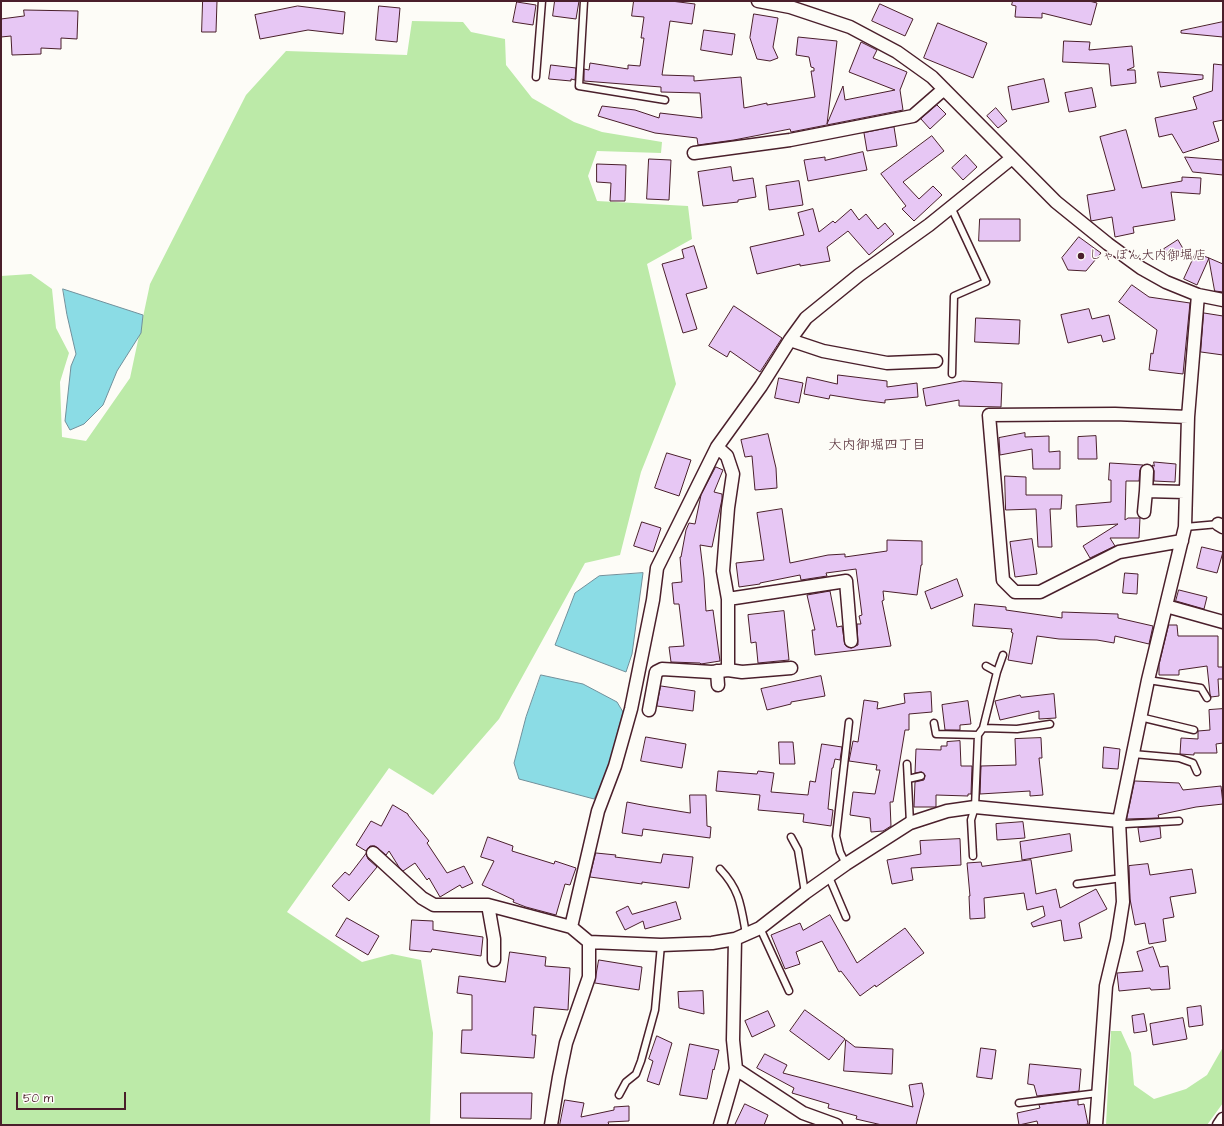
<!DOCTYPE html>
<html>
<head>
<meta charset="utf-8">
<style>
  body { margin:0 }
  #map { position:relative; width:1224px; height:1126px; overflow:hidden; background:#fdfcf7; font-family:"Architects Daughter",sans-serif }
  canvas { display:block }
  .frame { position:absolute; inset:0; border:2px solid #4a1f2b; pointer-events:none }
  .scale { position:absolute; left:16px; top:1092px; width:110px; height:18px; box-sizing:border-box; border:2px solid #4a1f2b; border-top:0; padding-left:5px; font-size:12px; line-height:14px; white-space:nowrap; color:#4a1f2b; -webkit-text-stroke:3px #fdfcf7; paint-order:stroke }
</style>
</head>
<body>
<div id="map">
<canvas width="1224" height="1126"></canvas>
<div class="frame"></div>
<div class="scale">50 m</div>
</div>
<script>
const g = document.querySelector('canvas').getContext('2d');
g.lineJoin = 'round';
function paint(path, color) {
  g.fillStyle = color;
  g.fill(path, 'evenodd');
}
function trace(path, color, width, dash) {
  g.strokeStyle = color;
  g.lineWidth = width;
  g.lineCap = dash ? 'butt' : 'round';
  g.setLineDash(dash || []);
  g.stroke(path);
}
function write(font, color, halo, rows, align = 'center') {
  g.font = font + ' "Architects Daughter","Klee One",sans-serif';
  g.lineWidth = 3;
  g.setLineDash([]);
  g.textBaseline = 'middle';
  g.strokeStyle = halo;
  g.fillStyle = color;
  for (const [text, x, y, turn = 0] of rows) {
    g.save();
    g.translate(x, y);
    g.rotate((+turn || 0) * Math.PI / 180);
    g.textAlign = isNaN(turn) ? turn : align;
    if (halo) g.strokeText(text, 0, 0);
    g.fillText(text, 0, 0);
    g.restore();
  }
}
paint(new Path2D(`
  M412,21l51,1 8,10 34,7 1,26 26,33 42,24 28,10 60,10 -1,11 -64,-2 -9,25 9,25 91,5 4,33 -45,25 29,120 -35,88 -21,83 -35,8 -86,156 -66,76 -44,-27 -102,144 75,50 30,-8 29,6 12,73 -3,92h-429v-849l30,-2 21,15 4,39 13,25 -9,29 2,55 24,4 44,-63 20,-94 96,-189 40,-44 121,4z
  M1111,1031h10l10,22 3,32 20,14 32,-10 21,-14 16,-28v56l-16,22h-101z`), '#bceaa8');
const water = new Path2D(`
  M63,289l80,26 -2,18 -24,38 -14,34 -19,19 -14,6 -5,-9 6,-55 5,-12 -9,-39z
  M643,573l-11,81 -6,18 -71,-27 20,-52 24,-17z
  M541,675l42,9 34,18 6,10 -16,62 -13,25 -75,-20 -5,-16 12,-46z`);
paint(water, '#8bdce5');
trace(water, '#71909b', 1);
const building = new Path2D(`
  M203,1h14l-1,31h-14z
  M555,1h24l-3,18 -23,-3z
  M634,1h37l24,3 -3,20 -22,-3 -8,54 32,1v5l47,-4 3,31 23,-5v2l48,-8 -4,-26h3v-3l-3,-1 -2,-10 -13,-2 2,-18 39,4 -10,83 16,-38 2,14 50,-10 -46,-18 12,-30 16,8 -4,8 34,14 -7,18 3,20 -112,22 -1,-3 -56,11 -36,5 -1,-7 -42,-5 -57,-17 4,-10 33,4 24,8 1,-5 42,5 -2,-25 -39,-1v-5l-77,-6v-12l5,1 1,-7 38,6v-4l12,1 4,-28h-3l3,-21 -12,-1z
  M1013,1h76l8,2 -6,22 -49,-12v5l-27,-1 1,-11 -4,-1z
  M517,2l19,3 -3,20 -20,-3z
  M880,4l33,15 -8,17 -33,-15z
  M298,6l47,6 -2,22 -35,-4 -48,9 -5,-24z
  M379,6l21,2 -3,34 -21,-2z
  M24,10l54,1 -1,28 -16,-1v11l-20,-1v6l-29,1 -1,-19 -10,1v-18l23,-3z
  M754,14l24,4 -5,29 5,11 -8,3 -13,-2 -7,-21z
  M1223,22v15l-42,-4v-2z
  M938,23l49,20 -14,35 -49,-20z
  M704,30l31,4 -3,21 -31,-5z
  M1064,41l26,1 -1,8 43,-4 2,21 -7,3h8l1,13 -25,3 -2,-22 -46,-2z
  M1214,64l9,1v55l-10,2 6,19 -36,12 -11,-19 -13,3 -4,-19 42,-9 -4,-12 19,-6z
  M551,65l25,3 -1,12 -4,-1v2l-22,-2z
  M1158,72l45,3v4l-42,8z
  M1044,79l5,23 -37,8 -4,-23z
  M1092,88l4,19 -27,5 -4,-19z
  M937,105l9,9 -16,15 -9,-10z
  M996,108l11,13 -9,7 -11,-12z
  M894,127l3,19 -30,5 -3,-18z
  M1126,130l16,58 40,-7v-4l19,1 -1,16 -29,-2 4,28 -42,7 1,6 -19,4 -3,-20 -21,4 -4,-26 28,-5 -15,-53z
  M932,136l12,15 -41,31 16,17 14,-13 9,9 -28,26 -12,-12 4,-3 -25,-32z
  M863,152l4,18 -59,11 -4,-21 21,-3v3z
  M966,155l11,12 -14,13 -11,-12z
  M1185,157l38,3v15l-30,-3z
  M649,159l22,1 -2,40 -22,-1z
  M597,164l29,1 -1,36h-15l1,-18 -14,-1z
  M731,167l2,14 20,-3 3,19 -18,3v2l-35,4 -5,-34z
  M799,181l4,24 -34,5 -3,-24z
  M813,209l6,23 14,-11 2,2 16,-14 8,11 7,-6 12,15 7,-6 9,11 -25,21 -21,-24 -21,16 3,14 -30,5v-2l-43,10 -7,-27 54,-12 -6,-22z
  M980,219h40v22h-41z
  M1079,237l22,16 -15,18 -18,-1 -6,-12z
  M1178,240l7,12 -14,9 -7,-12z
  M694,246l13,42 -21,6 11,35 -14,4 -21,-69 22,-6 -2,-8z
  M1196,253l13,5 -12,27 -13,-6z
  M1209,258l14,6v28l-8,-1z
  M1132,285l17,12 41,6 -7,71 -34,-4 2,-17 2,1 4,-24 -38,-28z
  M734,306l48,32 -22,34 -30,-21 -3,6 -18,-11z
  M1089,309l3,10 17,-4 6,24 -12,3 -2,-7 -33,8 -7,-28z
  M1204,313l19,3v39l-22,-3z
  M976,318l44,2 -1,24 -44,-2z
  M838,375l49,6v6l30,-4 1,14 -33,3v3l-24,-3 -31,-5 -1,4 -25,-5 3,-17 30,7z
  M779,378l24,5 -4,20 -24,-5z
  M963,381l39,2 -1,24 -42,-1v-6l-33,6 -3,-17z
  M1025,433v4l24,-1v16l11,-1v18h-27l-1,-20 -32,6 -1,-17z
  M768,434l8,34 1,20 -22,2 -3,-34 -7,1 -4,-17z
  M1096,436l1,23h-19v-22z
  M667,453l24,7 -12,36 -24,-8z
  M1154,462l22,2 -1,18 -21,-1v-10l-2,-6 2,1z
  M1110,463l33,2 -3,5 -1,11h-13l-1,39 3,-2h12l-1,20h-29l5,8 -25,12 -7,-12 35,-22 -41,3 -1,-22 35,-3v-22h-2z
  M716,467l7,3 -9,22 8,2v5l-10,48 -12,-2 4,33 2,33 7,-1 7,51 -19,3 -1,-1 -29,-1 -2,-15 15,-1 -5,-42h-5l-2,-21 10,-1 -2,-25h1l5,-27 3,-7 6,1 6,-29z
  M1005,476l21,1v18h36l-1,14h-11l2,38h-14l-2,-38 -30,1z
  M782,509l8,54 38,-8 17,-1v3l42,-6v-11l35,1v24h-1l-4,30 -34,-4 1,9 -2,1 9,45 -76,9 -3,-25h3l-8,-35 23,-4 7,36 5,-1 3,19 6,3 7,-3 -1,-21h4l-2,-8 3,-1 -6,-46 -30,4 1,3 -26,4 -1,-5 -40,8v1l-21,3 -3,-24 28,-3 -7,-47z
  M642,522l19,6 -8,24 -19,-6z
  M1032,539l5,35 -22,3 -5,-35z
  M1202,547l21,5 -6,21 -20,-5z
  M1125,573l13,1 -1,20 -14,-1z
  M957,579l6,17 -32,13 -6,-17z
  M1179,590l28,7 -3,12 -28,-8z
  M975,604l31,3v3l56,8v-6l56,2v4l35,8 -4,18 -34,-8 -1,7 -17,-3 -38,-1 -22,-3 -5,28 -24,-4 5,-27 -2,-1 1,-3 -39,-3z
  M784,611l5,49 -31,3 -2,-21 -5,1 -3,-28z
  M1169,625h8l1,11h40v31h5v12h-5l1,17 -8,1 -1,-3 -3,-28 -28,4v5h-20v-10z
  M821,676l4,20 -34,6v2l-24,6 -6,-21z
  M661,686l34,5 -2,20 -36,-5z
  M931,692l1,20 -23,2v16h-4l-12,72h-3l1,24 -8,5 -12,1 -1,-14 -20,-3 3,-23 22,2 5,-24h-4l1,-5 -28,-4 4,-20 5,1 6,-42 14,2 -1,7 28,-6 -1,-9z
  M1054,694l2,24 -17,1v-8l-39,9 -5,-19 25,-6 1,2z
  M968,701l3,23 -11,1v5h-15l-3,-25z
  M1223,709v34l-7,1 1,9h-23v2l-14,-1 1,-16 17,1v-8l12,-1 -1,-20z
  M646,737l40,7 -4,24 -41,-7z
  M1041,738l1,20h-3l4,37 -13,1v-5l-50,3 1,-28 35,-1 -1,-26z
  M960,741l1,25h11l-1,28h-3v2l-32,-1v12h-22l1,-25 9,-2 1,-5 -3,-3 -7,1 1,-24 25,1v-4h6v-4z
  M779,742h14l2,22h-15z
  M822,744l20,3 -2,13 -5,-1 -2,9h-1l-4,41 5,1 -2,16 -28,-4 1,-8 -46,-4 2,-15 -44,-4 2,-20 39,3 1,-3 16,2 -3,19 37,3 2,-14 5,1z
  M1104,747l16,2 -2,20 -15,-1z
  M1135,781l44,2 4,7 38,-4 2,18 -27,3 -38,8 1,3 -32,1z
  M690,795h16l1,31 4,1 -1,11 -67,-9 -1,7 -20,-3 5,-31 20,4 43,7z
  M393,805l15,9v1l21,26 -2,2 20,30 17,-7 9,17 -11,5 -2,-3 -20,12 -11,-19 -2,2 -12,-17 -12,8 -4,-4 -10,-16 -3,4 -11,-9h-5l-4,5 -10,-6 15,-24 10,5z
  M1023,822l2,16 -28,2 -1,-16z
  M1160,827l1,11 -21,4 -2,-14z
  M1070,834l2,17 -50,9 -2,-18z
  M488,837l25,9 -1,5 42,13 1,-3 21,7 -6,17 -5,-1 -9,31 -30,-8 -13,-5 1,-2 -32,-15 12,-24 -13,-4z
  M960,839l1,26 -50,3 2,12 -21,4 -5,-24 34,-6 -1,-13z
  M596,853l20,2 -1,2 46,6 2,-9 30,3 -4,31 -47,-6v2l-52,-7z
  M366,854l2,5 9,8 -28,34 -17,-15 13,-14 4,3z
  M1031,860l5,34 20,-5 4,19 36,-19 11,20 -28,14 3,15 -18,3 -3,-21 -28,7 -2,-4 14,-7 -2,-10 -16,4 -3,-17 -40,5 1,20 -15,1 -1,-23h1l-3,-33 14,-1 1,4z
  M1148,864l2,11 42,-6 4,24 -26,4 4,20 -11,2 3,22 -17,3 -4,-21 -10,2 -5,-26 -1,-33z
  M676,902l5,17 -36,10 -2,-8 -18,9 -9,-18 12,-6 4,8z
  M830,915l27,48 48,-35 19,25 -48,34 -1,-2 -15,11 -19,-25 -2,1 -17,-31 -26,11 4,12 -15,5 -14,-34 29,-12 3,7z
  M347,918l32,18 -11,19 -32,-19z
  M412,920l21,1v9l50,7 -2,19 -49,-7 -1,3 -21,-2z
  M1153,947l7,20 8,-1 2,23 -19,1 -1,-2 -31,3 -2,-18 26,-2 -6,-19z
  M510,952l36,5 -1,9 25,2 -2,42 -34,-3 -2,28h4l-2,23 -73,-5 1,-23h10v-35l-15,-2 2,-17 46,6z
  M599,960l43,7 -3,23 -44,-7z
  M703,991l1,23 -25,-6 -1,-16z
  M1201,1006l2,19 -14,2 -2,-19z
  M805,1010l40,29 -16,21 -39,-29z
  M768,1011l7,15 -23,11 -7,-16z
  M1144,1014l3,17 -13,2 -2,-17z
  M1183,1018l4,21 -34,6 -3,-21z
  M657,1036l15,7 -13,42 -12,-4 6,-20 -4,-2z
  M846,1040l9,7 38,2 -1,25 -48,-3z
  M690,1044l29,6 -5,20 -1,-1 -6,30 -27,-4z
  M981,1048l15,2 -4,29 -15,-2z
  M765,1054l22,11 -4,8 130,34 -4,-22 13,-2 2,11 -8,31h-34l-26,-6 1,-3 -29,-8 1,-4 -37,-11 2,-5 -37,-20z
  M1030,1064l51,5 -2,22 -42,5 -3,-11 -6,-1z
  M461,1093h71l-1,26 -70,-1z
  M565,1100l19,3 -3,14 33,-7v-3l15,-1v15l-21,1 1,3h-49z
  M1078,1100v5l6,-1 4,20 -6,1h-44l-1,-4 -18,4 -2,-12 23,-5 -1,-3z
  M745,1104l23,11 -4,10h-29z`);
paint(building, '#e7c7f4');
trace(building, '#4a1f2b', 1);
const lane = new Path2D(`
  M584,1l-5,85 86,14
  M536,77l6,-76
  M951,207l35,75 -32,14 -2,78
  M1185,527l34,-3
  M986,666l11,6
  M1148,680l53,8 6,10
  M1140,717l54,13
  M934,723l2,11 42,1
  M983,728l34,1 33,-5
  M1133,754l46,4 14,5 4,9
  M907,764l3,59
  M908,779l13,-3
  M1119,821l6,3 54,-3
  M791,837l7,13 7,43
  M973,856l-2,-36 4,-13 3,-72 5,-7 14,-56 6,-17
  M846,864l-6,-12 -4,-16 13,-114
  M720,869c20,21 21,37 26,65
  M829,877l17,40
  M1077,884l45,-6
  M760,928l29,63
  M619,1095l7,-13 10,-8 5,-13 14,-51 6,-65
  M1019,1103l79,-10`);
const street = new Path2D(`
  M758,1l32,6 60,20 47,25 35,25 124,125 52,42 33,24 25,14 32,13 25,5
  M694,153l96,-13 123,-24 31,-27
  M1012,158l-83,67 -70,50 -53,43 -16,22 -29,46 -44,61 -60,121 -4,32 -22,109 -16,57 -17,45 -27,116 18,15 72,3 51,-2 23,-4 25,-11 45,-35 41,-29 64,-41 37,-12 28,-4 144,14
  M790,340l33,11 64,12 49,-2
  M717,447l10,9 6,18 -5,34 -5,63 5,28v71
  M1146,491l1,-20
  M1144,512l2,-21 39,1
  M1218,524l5,3
  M1182,541l-63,11 -79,40h-25l-12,-12 -14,-165 126,-1 73,3
  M728,599l118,-18 5,60
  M1166,606l57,16
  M717,671l1,14
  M649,710l7,-38 6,-3 50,3 16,-2 14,2 49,-4
  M373,853l49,45 12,7h54l83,22
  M488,905l6,34v21
  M736,1069l67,44 33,12
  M551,1125l8,-48 7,-34 23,-66v-35
  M720,1125l16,-56 -3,-29 2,-101
  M1096,1125l10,-139 11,-46 6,-38 -4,-81 29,-141 37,-153 3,-110 10,-122
  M1219,1125l4,-6`);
trace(lane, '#4a1f2b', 9);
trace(street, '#4a1f2b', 15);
trace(lane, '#fdfcf7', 6);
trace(street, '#fdfcf7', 12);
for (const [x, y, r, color] of [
  [1081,256,4,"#4a1f2b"]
]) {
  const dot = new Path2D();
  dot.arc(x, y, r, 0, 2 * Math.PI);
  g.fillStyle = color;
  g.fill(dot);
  trace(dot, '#fdfcf7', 1.5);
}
write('13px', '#4a1f2b', '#fdfcf7', [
  ["しゃぼん大内御堀店",1089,256]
], 'left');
write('14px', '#4a1f2b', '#fdfcf7', [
  ["大内御堀四丁目",877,446]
]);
</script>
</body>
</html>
